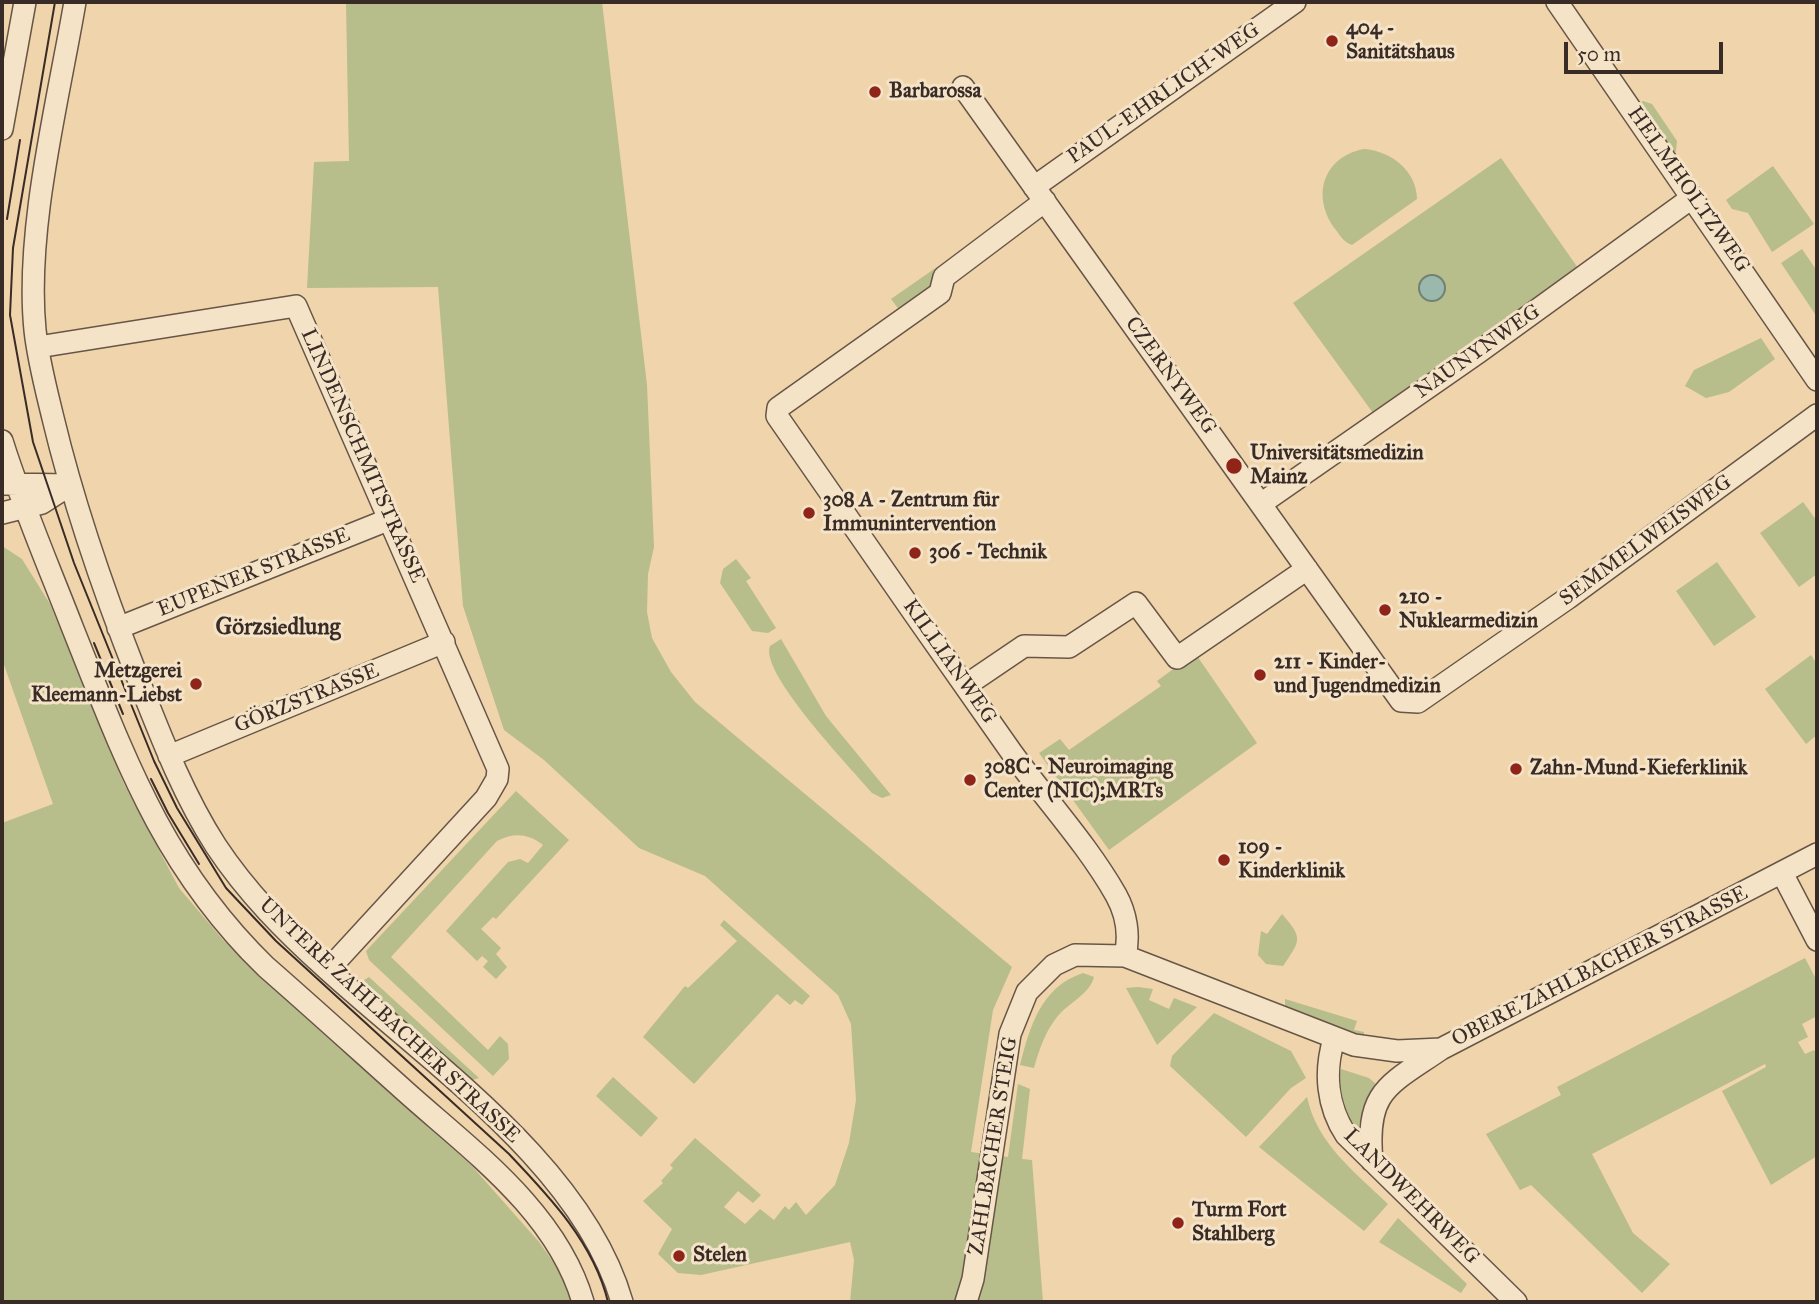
<!DOCTYPE html>
<html>
<head>
<meta charset="utf-8">
<style>
  body { margin:0 }
  #map { position:relative; width:1819px; height:1304px; overflow:hidden; background:#f0d4ab; font-family:"IM FELL Great Primer",serif }
  canvas { display:block }
  .frame { position:absolute; inset:0; border:4px solid #392c26; pointer-events:none }
  .scale { position:absolute; left:1564px; top:42px; width:159px; height:32px; box-sizing:border-box; border:4px solid #392c26; border-top:0; padding-left:9px; font-size:21px; line-height:24px; white-space:nowrap; color:#392c26; -webkit-text-stroke:5px #f5e3c8; paint-order:stroke }
</style>
</head>
<body>
<div id="map">
<canvas width="1819" height="1304"></canvas>
<div class="frame"></div>
<div class="scale">50 m</div>
</div>
<script>
const g = document.querySelector('canvas').getContext('2d');
g.lineJoin = 'round';
function paint(path, color) {
  g.fillStyle = color;
  g.fill(path, 'evenodd');
}
function trace(path, color, width, dash) {
  g.strokeStyle = color;
  g.lineWidth = width;
  g.lineCap = dash ? 'butt' : 'round';
  g.setLineDash(dash || []);
  g.stroke(path);
}
function write(font, color, halo, rows, align = 'center') {
  g.font = font + ' "IM FELL Great Primer",serif';
  g.lineWidth = 6;
  g.setLineDash([]);
  g.textBaseline = 'middle';
  g.strokeStyle = halo;
  g.fillStyle = color;
  for (const [text, x, y, turn = 0] of rows) {
    g.save();
    g.translate(x, y);
    g.rotate((+turn || 0) * Math.PI / 180);
    g.textAlign = isNaN(turn) ? turn : align;
    if (halo) g.strokeText(text, 0, 0);
    g.fillText(text, 0, 0);
    g.restore();
  }
}
paint(new Path2D(`
  M346,2h256l45,383 7,162 -6,27 -1,38 5,26 19,34 24,30 317,265 -19,43 -22,142 37,5 10,-73 12,5 -8,70 10,1 11,142h-193l4,-42 -4,-18 -149,33 -23,-2 -20,-19 14,-25 -29,-28 20,-18 -2,-2 12,-13 -3,-3 25,-27 66,57 -8,8 -15,-12 -14,16 21,17 15,-15 14,11 11,-14 4,4 7,-8 10,13 29,-30 14,-42 7,-43 -5,-76 -13,-29 -133,-119 -66,-28 -95,-88 -40,-30 -41,-124 -25,-319 -131,1 7,-126 35,-1z
  M1643,101l9,3 25,37 -1,10 -2,1 -34,-49z
  M1364,149c27,2 53,22 53,50l-65,46c-8,-3 -11,-8 -16,-15 -25,-32 -14,-73 28,-81z
  M1501,158l77,110 -205,145 -80,-110z
  M1773,166l41,58 -42,28 -24,-39 -16,-4 -6,-9z
  M1802,249l15,22 -2,43 -34,-51z
  M937,267l-7,21 -27,27 -12,-16z
  M1761,338l14,21 -46,33 -23,6 -21,-12 9,-16z
  M1803,502l14,19v53l-18,13 -39,-54z
  M2,546l20,13 28,45 74,180 55,104 45,53 247,224 68,77 20,28 12,32h-569v-479l51,-19 -51,-145z
  M736,559l15,19 -5,3 30,47 -8,5 -16,-2 -32,-48 3,-14z
  M1717,562l39,55 -42,29 -38,-55z
  M781,639l45,77 65,79 -9,3 -10,-5c-20,-24 -113,-120 -102,-147z
  M1195,653l62,90 -148,107 -70,-97 21,-14 9,11 92,-64 -4,-5z
  M1811,655l6,9v71l-11,9 -41,-55z
  M516,791l53,49 -73,79 -3,-2 -12,12 20,19 -5,6 11,13 -11,12 -13,-12 5,-6 -6,-5 -5,5 -31,-30 62,-69 12,-3 8,4 15,-18c-14,-11 -29,-13 -46,-4l-106,116 97,93 12,-14 8,8 1,15 -16,17 -124,-116 -3,-9z
  M1282,914c21,24 19,26 1,52l-17,-2 -8,-9 3,-24 6,3z
  M724,920l86,76 -8,9 -7,-5 -5,5 -13,-11 -83,90 -51,-47 42,-51 3,2 49,-47 -17,-16z
  M1805,958l12,23v35l-15,8 6,13 -10,5 7,12 9,-4 3,5v101l-46,29 -49,-94 44,-24 -1,-3 -173,90 41,79 37,31 -28,29 -111,-108 -11,5 -34,-56 75,-39 -4,-8z
  M1083,973l11,4c-4,17 -26,26 -37,40 -12,15 -18,33 -23,51l-14,-3c10,-39 21,-78 63,-92z
  M369,977l110,101 -13,4 -108,-98z
  M1138,987l15,2 -4,11 20,9 5,-11 23,9 -40,38 -31,-57z
  M1285,999l72,22 -3,9 10,2v5l-79,-31z
  M1214,1013l77,38 15,27 -15,10 -45,49 -76,-71 2,-10z
  M1341,1069l28,9 7,6 -13,24 -5,22c-17,-14 -21,-40 -17,-61z
  M613,1077l45,41 -17,19 -45,-41z
  M1307,1097c10,47 48,75 81,107l-24,27 -105,-84z
  M1398,1218l69,66 -6,9 -82,-51z`), '#b7bd8b');
const water = new Path2D(`
  M1419 288a13 13 0 1 1 26 0a13 13 0 1 1-26 0Z`);
paint(water, '#9ab8ac');
trace(water, '#738076', 2);
const minor = new Path2D(`
  M75,2c-17,100 -50,228 -40,328 3,29 11,59 18,88 21,88 51,174 84,258 23,58 45,117 79,170 31,47 70,86 111,123 102,93 256,197 295,333
  M1557,2l260,378
  M963,87l438,614 17,1 150,-104 249,-183
  M2,129l23,-127
  M1034,187l261,-185
  M1045,201l-101,76 -4,16 -162,115 -1,8c78,113 156,225 235,337 34,47 75,91 104,142 10,18 14,40 9,61
  M38,347l258,-41 202,463 -1,10 -11,19 -158,172
  M2,441c20,64 47,126 71,188 52,130 90,238 193,338 47,41 93,83 140,125 66,59 151,120 177,210
  M3,484l67,1
  M1262,503l217,-151 214,-155
  M2,513l40,-10 28,-18
  M118,628l272,-109
  M965,686l59,-40 45,1 67,-44 41,55 130,-89
  M169,756l275,-114
  M1782,873l35,67
  M1334,1039c-10,33 -7,67 12,96l170,167
  M1372,1161c-7,-71 17,-76 69,-112
  M966,1302l7,-23 37,-245 17,-42 27,-27 21,-10 50,1 229,89 43,6 44,-2 376,-195`);
trace(minor, '#675647', 24);
trace(minor, '#f5e3c8', 21);
trace(new Path2D(`
  M55,2l-42,246 -3,67 23,127 41,121 80,198 23,47 49,80 50,53 233,213c40,42 85,89 99,148
  M7,219l13,-79
  M94,643l29,71
  M151,779l17,34 31,51`), '#392c26', 2);
for (const [x, y, r, color] of [
  [1332,41,7,"#8f2418"],
  [875,92,7,"#8f2418"],
  [1234,466,9,"#8f2418"],
  [809,513,7,"#8f2418"],
  [915,553,7,"#8f2418"],
  [1385,610,7,"#8f2418"],
  [1260,675,7,"#8f2418"],
  [196,684,7,"#8f2418"],
  [1516,769,7,"#8f2418"],
  [970,780,7,"#8f2418"],
  [1224,860,7,"#8f2418"],
  [1178,1223,7,"#8f2418"],
  [679,1256,7,"#8f2418"]
]) {
  const dot = new Path2D();
  dot.arc(x, y, r, 0, 2 * Math.PI);
  g.fillStyle = color;
  g.fill(dot);
  trace(dot, '#f5e3c8', 2.5);
}
write('bold 21px', '#392c26', '#f5e3c8', [
  ["404 -",1346,29],
  ["Sanitätshaus",1346,53],
  ["Barbarossa",889,92],
  ["Universitätsmedizin",1250,454],
  ["Mainz",1250,478],
  ["308 A - Zentrum für",823,501],
  ["Immunintervention",823,525],
  ["306 - Technik",929,553],
  ["210 -",1399,598],
  ["Nuklearmedizin",1399,622],
  ["211 - Kinder-",1274,663],
  ["und Jugendmedizin",1274,687],
  ["Metzgerei",182,672,"right"],
  ["Kleemann-Liebst",182,696,"right"],
  ["308C - Neuroimaging",984,768],
  ["Center (NIC);MRTs",984,792],
  ["Zahn-Mund-Kieferklinik",1530,769],
  ["109 -",1238,848],
  ["Kinderklinik",1238,872],
  ["Turm Fort",1192,1211],
  ["Stahlberg",1192,1235],
  ["Stelen",693,1256]
], 'left');
write('21px', '#392c26', '#f5e3c8', [
  ["PAUL-EHRLICH-WEG",1164,94,-35],
  ["HELMHOLTZWEG",1688,190,55],
  ["NAUNYNWEG",1478,352,-35],
  ["CZERNYWEG",1170,376,54],
  ["LINDENSCHMITSTRASSE",362,456,66],
  ["SEMMELWEISWEG",1646,541,-36],
  ["EUPENER STRASSE",254,573,-22],
  ["KILLIANWEG",949,662,55],
  ["GÖRZSTRASSE",307,699,-22],
  ["OBERE ZAHLBACHER STRASSE",1600,967,-27],
  ["UNTERE ZAHLBACHER STRASSE",389,1021,43],
  ["ZAHLBACHER STEIG",994,1146,-81],
  ["LANDWEHRWEG",1411,1197,45]
]);
write('bold 23px', '#392c26', '#f5e3c8', [
  ["Görzsiedlung",278,628]
]);
</script>
</body>
</html>
